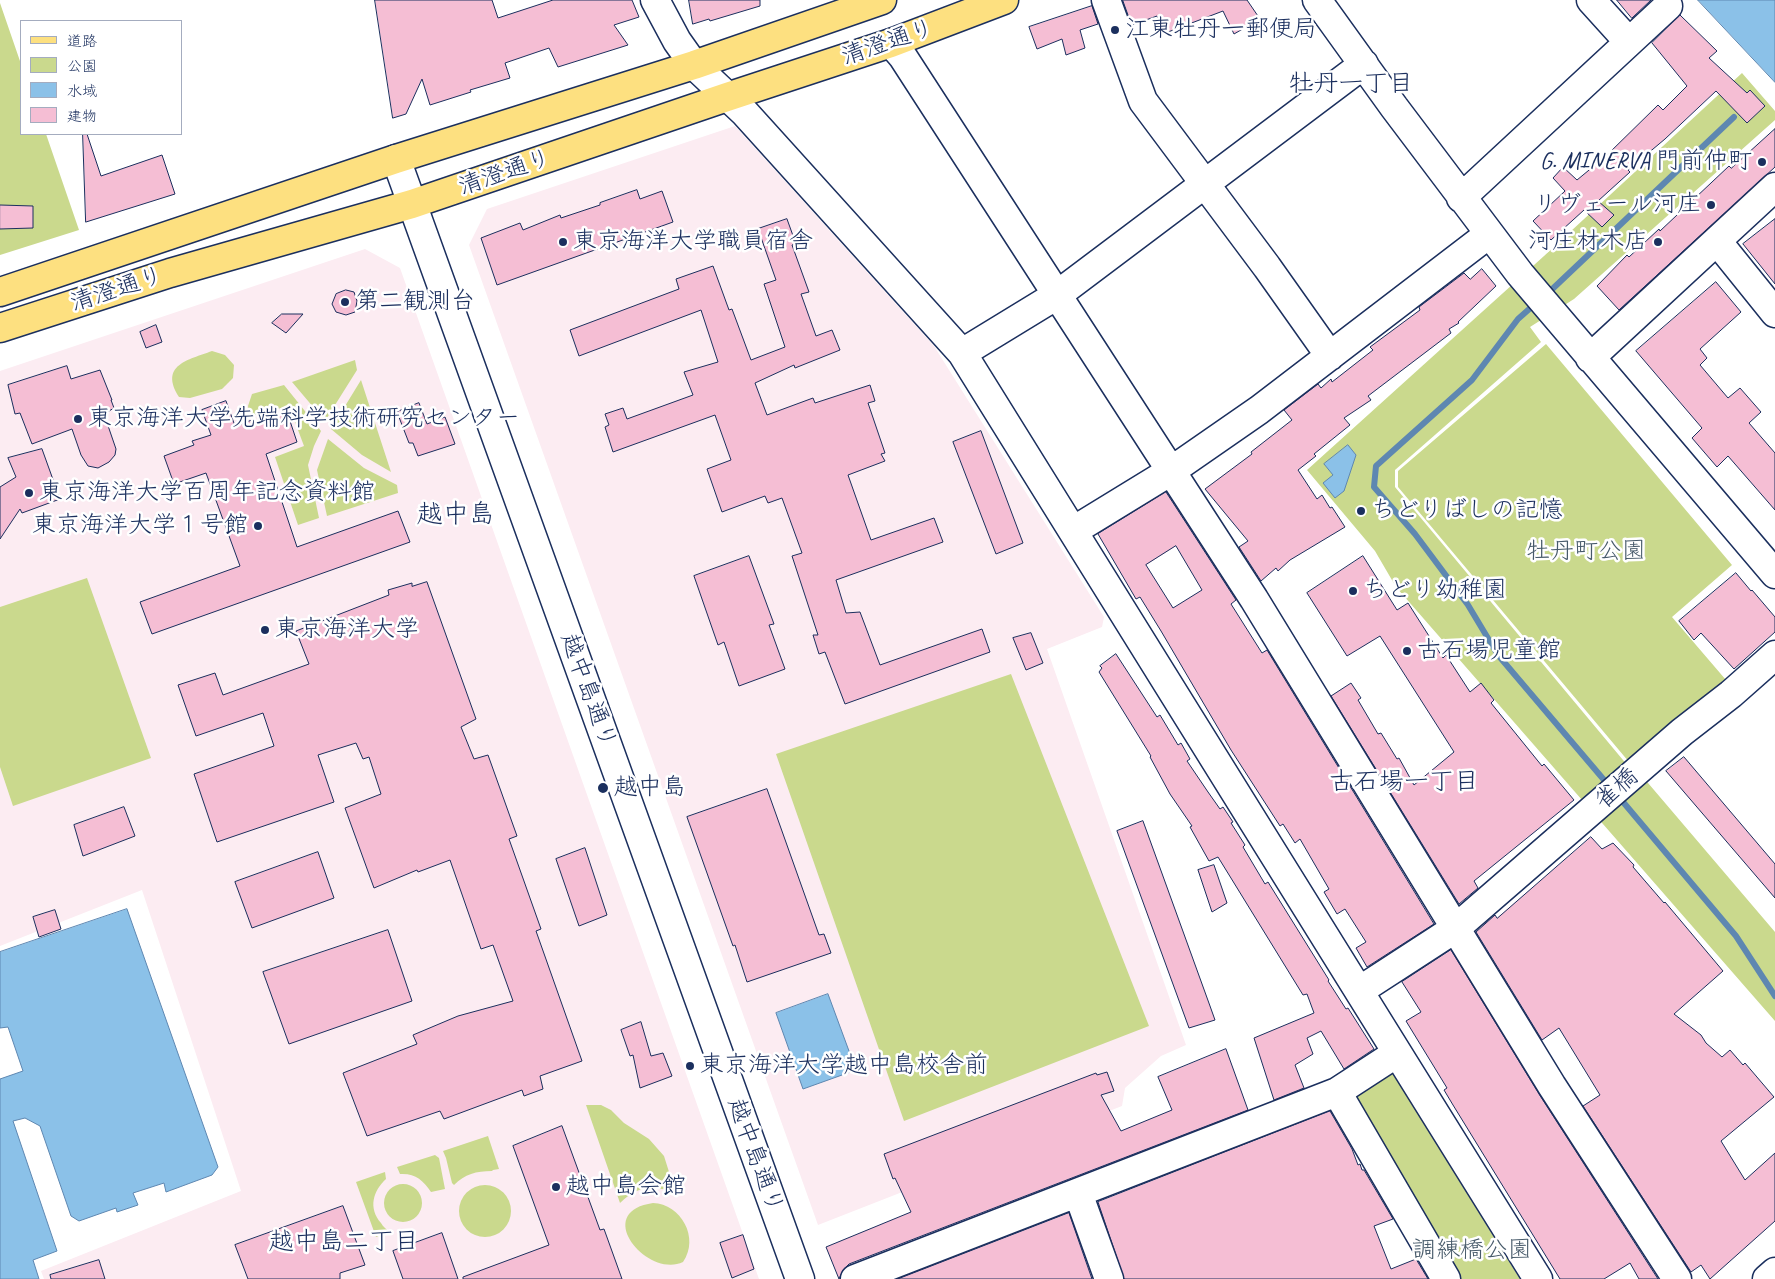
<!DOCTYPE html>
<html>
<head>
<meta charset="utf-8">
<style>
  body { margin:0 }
  #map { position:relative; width:1775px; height:1279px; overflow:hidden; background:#fff; font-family:Caveat,"Klee One",sans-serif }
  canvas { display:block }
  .legend { position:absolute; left:20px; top:20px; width:162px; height:115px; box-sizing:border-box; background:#fff; border:1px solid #a4acbf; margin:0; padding:6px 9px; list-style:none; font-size:15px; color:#1b2f5e }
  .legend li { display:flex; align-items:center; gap:10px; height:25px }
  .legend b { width:25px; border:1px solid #a4acbf }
</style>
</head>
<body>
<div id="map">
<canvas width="1775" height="1279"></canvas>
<ul class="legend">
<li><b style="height:6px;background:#fde080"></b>道路</li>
<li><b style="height:14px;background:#cad98d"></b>公園</li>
<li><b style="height:14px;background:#8bc1e8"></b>水域</li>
<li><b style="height:14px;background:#f5bed4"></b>建物</li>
</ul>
</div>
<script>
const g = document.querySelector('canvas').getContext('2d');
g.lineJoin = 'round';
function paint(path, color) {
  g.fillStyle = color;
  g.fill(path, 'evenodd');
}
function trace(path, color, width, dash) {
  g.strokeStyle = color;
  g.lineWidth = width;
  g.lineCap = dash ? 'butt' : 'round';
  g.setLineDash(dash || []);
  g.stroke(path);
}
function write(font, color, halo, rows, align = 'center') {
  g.font = font + ' Caveat,"Klee One",sans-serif';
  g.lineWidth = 5;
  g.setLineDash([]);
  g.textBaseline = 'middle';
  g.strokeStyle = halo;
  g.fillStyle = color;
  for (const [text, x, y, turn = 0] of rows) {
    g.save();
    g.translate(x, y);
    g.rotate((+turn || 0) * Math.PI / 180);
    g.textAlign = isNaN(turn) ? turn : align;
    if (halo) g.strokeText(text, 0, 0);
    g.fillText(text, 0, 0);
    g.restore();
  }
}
paint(new Path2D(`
  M735,126l199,220 170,271 -2,10 -55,22 139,396 -25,11 -36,32 -3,18 -304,119 -349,-980 18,-36z
  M365,249l35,19 359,1011h-715l-3,-8 200,-80 -99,-301 -142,56v-575z`), '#fcecf2');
paint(new Path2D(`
  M0,3l21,61v70h25l33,96 -79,25z
  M1742,73l33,38v9l-201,179 -44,28 11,15 -146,128v17l233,279 3,-3 144,169v89l-379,-434 -21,-36 -68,-81 237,-214z
  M1546,344l186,221 -60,52 54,63 -91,80 -6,2 -231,-275v-16z
  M212,351l13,4 9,10 -1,13 -11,11 -32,9 -11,-1c-20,-32 9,-37 33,-46z
  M355,360l2,10 -32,51 -33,-39z
  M361,380l30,92 -29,-17 -31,-26z
  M284,385l37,46 -7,15 -6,19 11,53 -21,7 -23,-68 29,-11 -15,-40 -39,10 -2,-10 4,-12z
  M328,439l36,29 33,17 1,8 -71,23 -10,-46z
  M87,578l64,180 -138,48 -13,-39v-160z
  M1011,674l138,352 -245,95 -128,-367z
  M1392,1072l128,207h-61l-108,-184z
  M586,1105h15l10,5 13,13 25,16 15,17 11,35c-25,-4 -35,-7 -55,12z
  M488,1136l11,33 -6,1 -1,1c-16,0 -27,3 -38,14l-2,-2 -6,-25 -3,-7z
  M435,1155l4,3 6,31 -14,3c-8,-12 -16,-19 -31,-18l-3,-7z
  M385,1172l1,7c-13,12 -18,29 -5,44 2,4 6,6 8,9l-13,5 -20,-55z
  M384 1203a19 19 0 1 1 38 0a19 19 0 1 1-38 0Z
  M459 1211a26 26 0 1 1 52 0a26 26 0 1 1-52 0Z
  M653,1203c28,1 47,35 30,59 -35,17 -92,-50 -30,-59z`), '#cad98d');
const water = new Path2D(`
  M1698,0h77v82z
  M1348,445l8,10 -12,36 -9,7 -12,-15 10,-8 -9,-11z
  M127,909l91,258 -6,8 -46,17 -2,-9 -31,10 5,12 -21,7 -1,-4 -37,13 -8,-5 -31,-90 -15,-8 -12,3 44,130 -24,9 6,19h-39v-200l23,-8 -15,-44 -8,1v-76z
  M828,994l28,76 -53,19 -27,-76z`);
paint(water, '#8bc1e8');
trace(water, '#5e87b1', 1);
trace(new Path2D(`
  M1546,295l188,-178
  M1536,303l-18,16 -46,61 -96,86 -2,21 41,47 53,71 30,50 112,132
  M1618,796l118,140 39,60`), '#5e87b1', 6);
const building = new Path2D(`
  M375,0h117l6,18 55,-18h79l7,17 -25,8 14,20 -70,22 -9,-19 -44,15 5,15 -40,12 1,2 -41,13 -8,-26 -16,35 -13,4z
  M689,0h71v6l-50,15 -1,-2 -16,5z
  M1123,0h124l13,19 -26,15 -11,-23 -55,21 -2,-4 -4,3 -5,-15 -25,9z
  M1617,0h34l-19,18z
  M1092,6l6,18 -18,6 5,18 -19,7 -4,-16 -25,10 -8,-22z
  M1680,15l37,36 -8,7 38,35 3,-3 15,16 -18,17 -31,-32 -51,48 -37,31 2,2 -32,29 16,14 -12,12 -18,-17 -33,30 -18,-19 32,-30 -12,-13 10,-11 14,13 29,-24 52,-51 5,5 24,-24 -35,-43z
  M1775,129v38l-156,143 -22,-24 30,-31 2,2 30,-28 1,2 69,-65 2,2z
  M83,134h4l14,42 61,-21 13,39 -89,28z
  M637,190l3,9 22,-8 11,31 -176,63 -16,-47 39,-15 3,7 37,-15 1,3 39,-13v-2z
  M0,205l33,1v22l-33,1z
  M787,219l9,25 -4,1 17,47 -8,2 15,42 16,-6 8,20 -45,18 -1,-3 -39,18 12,32 46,-17 2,5 55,-18 5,16 -7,2 17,50 -4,1 4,7 -37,14 23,65 63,-22 9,24 -107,38 10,33 14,-1 20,53 102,-36 8,23 -145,52 -20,-52 -6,2 -6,-19h5l-26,-79 10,-3 -20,-55 -14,5 -3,-7 -43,16 -15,-43 24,-9 -16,-45 -102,37 -8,-25 4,-2 -4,-11 18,-6 4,11 66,-24 -9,-23 34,-10 -17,-52 -122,46 -9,-26 109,-41 -3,-10 37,-13 16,44 3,-1 19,51 34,-13 -21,-63 12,-4 -18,-51z
  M1775,219v65l-32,-40z
  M1482,269l14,17 -38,36 1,1 -10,6 2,4 -83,63 3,4 -27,18 6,7 -36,29 2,2 -18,14 19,29 5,-4 8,13 2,-1 13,20 -55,33 -12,11 -2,-3 -15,13 -22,-34 9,-6 -43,-52 47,-35 -1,-2 41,-32 -8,-10 34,-26 3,4 10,-9 1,3 41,-32 -3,-3 50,-37 -1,-3 45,-34 6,6z
  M1716,282l25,30 -41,37 7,9 -7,7 28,33 12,-10 21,24 -12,11 26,30v57l-47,-54 -11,11 -25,-29 10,-10 -66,-77z
  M346,290l8,2 3,9 -2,11 -9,3 -10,-3 -4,-8 4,-10z
  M282,314h21l-17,19 -14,-10z
  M156,325l6,17 -16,6 -6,-16z
  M67,366l4,13 29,-9 12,30h-1l3,8 -10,6 12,35 -1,6 -6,7 -11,6 -10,-2 -7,-11 -9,-26 -40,15 -12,-31 -5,1 -7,-29z
  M226,401l9,25 17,-6 1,4 34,-12 10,30 -31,12 31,93 101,-36 12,31 -258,92 -12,-32 100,-36 -34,-93 -32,11 -10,-28 30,-11 -2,-4 19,-6 -9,-25z
  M419,403l8,21 18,-7 10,27 -37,12 -5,-13h-4l-12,-31z
  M981,431l42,112 -27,11 -43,-112z
  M42,449l18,50 -38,14 -2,-4 -20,30v-52l16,-10 -8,-19z
  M1166,492l70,108 -5,4 31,49 5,-3 167,274 -67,43 -11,-19 10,-6 -21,-33 -8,5 -13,-22 5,-3 -29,-50 -5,4 -12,-19 -3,2 -49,-76 -70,-119 -21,-34 -4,2 -38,-65zM1176,546l26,44 -29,18 -27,-43z
  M749,556l25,68 -5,1 16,44 -46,17 -15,-44 -6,3 -24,-69z
  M1363,556l34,54 11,-7 35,55 3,-3 24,37 11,-9 13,17 -3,3 51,63 2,-2 30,36 -100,81 4,7 -19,16 -128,-208 20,-13 10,15 -3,2 20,34 3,-1 16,26 2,-1 15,27 40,-33 -74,-116 -33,20 -40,-63z
  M1736,573l15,18 1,-1 23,27v15l-41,37 -33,-36 -7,7 -15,-19z
  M427,582l49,137 -15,8 13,32 14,-4 29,81 -8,3 32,90 -5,2 46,130 -42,15 3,13 -19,7 -2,-6 -78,29 -4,-8 -73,25 -24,-63 74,-29 -4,-9 45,-19 55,-15 -20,-56 -12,4 -31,-89 -32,12 -1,-2 -43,18 -29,-80 36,-14 -12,-37 -6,2 -7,-16 -38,12 16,47 -117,40 -23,-68 80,-28 -11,-33 -67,23 -18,-51 37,-12 8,22 86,-31 -13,-33 93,-36 -1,-5 24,-7v3z
  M1031,633l12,30 -17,7 -13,-32z
  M1116,654l41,63 3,-2 18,30 3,-2 9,16 -3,2 21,31 12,17 3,-2 10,15 -2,1 14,22 -2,2 22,37 3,-2 61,98 -1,1 18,28 2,-1 26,41 -30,20 -23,-38 -14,7 6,16 -18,11 9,23 -30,12 -20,-62 60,-25 -7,-19 -4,1 -85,-138 -9,4 -19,-34 2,-1 -22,-32 -20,-37 1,-1 -52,-84 3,-4 -2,-2z
  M1684,757l91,107v34l-109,-127z
  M767,789l52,146 5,-1 7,19 -84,29 -12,-37 -2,1 -46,-129z
  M124,807l11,29 -52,20 -9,-31z
  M1143,821l67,185 5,14 -26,8 -72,-197z
  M1591,837l11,12 11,-6 21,22 -1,2 31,36 1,-1 58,69 -49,43 27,21 5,8 16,14 8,-7 13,15 2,-2 29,34 -53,44 24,39 30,-27v68l-65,58 -9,-14 -10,7 -108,-166 17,-11 -41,-67 -17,12 -66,-108 19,-17 2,3z
  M585,848l22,67 -28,11 -23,-67z
  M318,852l16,46 -82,30 -17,-46z
  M1214,865l13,38 -15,9 -14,-42z
  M55,910l6,19 -22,8 -6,-20z
  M388,930l24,71 -123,43 -26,-72z
  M1451,950l88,144 119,185h-19l-9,-16 -26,16h-44l-107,-174 -9,-15 3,-2 -41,-67 15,-9 -19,-30z
  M641,1022l10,34 12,-3 9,23 -32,12 -7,-33 -3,1 -9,-26z
  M1226,1049l22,61 -399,154 -6,6 -4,9 -13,-32 85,-35 -16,-34 -2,1 -9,-25 212,-81 1,2 10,-3 7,19 -13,4 20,36 51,-21 -14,-33z
  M1330,1111l22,38 6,16 2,-1 2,6h2l29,49 -19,7 17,43 25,-10 12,20h-304l-26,-77z
  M562,1126l38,104 4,-1 18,50h-159v-2l86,-32 -36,-99z
  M343,1206l22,59 -25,8v6h-92l-13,-34z
  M1069,1213l23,66h-194z
  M442,1233l16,46h-55l-10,-28z
  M743,1235l11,34 -22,9 -12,-35z
  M99,1260l6,19h-54l-1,-4z`);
paint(building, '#f5bed4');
trace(building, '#1b2f5e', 1);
const minor = new Path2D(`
  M655,0l22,41 17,24 51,48 217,240 576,926
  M1106,0l37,101 124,166 63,89
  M1317,0l77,107 126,167 255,300
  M1591,0l38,42
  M891,43l12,14 351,542 298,487 125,193
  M396,159l404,1120
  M1461,198l207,-192
  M1717,241l58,72
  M962,353l95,-58 307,-231
  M1590,358l185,-171
  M1073,531l98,-60 88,-61 230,-176
  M1359,991l97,-63 226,-196 49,-38 44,-39
  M1337,1092l109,187
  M1078,1193l31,86
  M855,1279l482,-187 60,-39
  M1767,1279l8,-7`);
const major = new Path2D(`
  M0,292l396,-133 298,-94 188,-65
  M0,328l170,-55 242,-69 315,-107 164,-54 113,-43`);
trace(minor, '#1b2f5e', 31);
trace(major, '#1b2f5e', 31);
trace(minor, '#fff', 28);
trace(major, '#fde080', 28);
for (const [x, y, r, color] of [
  [1115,30,5,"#1b2f5e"],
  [1762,162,5,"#1b2f5e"],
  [1711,205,5,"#1b2f5e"],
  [563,242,5,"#1b2f5e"],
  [1658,242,5,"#1b2f5e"],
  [345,302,5,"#1b2f5e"],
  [78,419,5,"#1b2f5e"],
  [29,493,5,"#1b2f5e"],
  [1361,511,5,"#1b2f5e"],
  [258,526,5,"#1b2f5e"],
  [1353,591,5,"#1b2f5e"],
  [265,630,5,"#1b2f5e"],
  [1407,651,5,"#1b2f5e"],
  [603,788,6,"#1b2f5e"],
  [690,1066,5,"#1b2f5e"],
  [556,1187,5,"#1b2f5e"]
]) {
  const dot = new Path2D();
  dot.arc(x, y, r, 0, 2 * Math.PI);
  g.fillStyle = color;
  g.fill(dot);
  trace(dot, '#fff', 2);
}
write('24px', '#1b2f5e', '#fff', [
  ["江東牡丹一郵便局",1125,30],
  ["G. MINERVA 門前仲町",1752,162,"right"],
  ["リヴェール河庄",1701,205,"right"],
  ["東京海洋大学職員宿舎",573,242],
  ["河庄材木店",1648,242,"right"],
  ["第二観測台",355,302],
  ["東京海洋大学先端科学技術研究センター",88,419],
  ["東京海洋大学百周年記念資料館",39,493],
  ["ちどりばしの記憶",1371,511],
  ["東京海洋大学１号館",248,526,"right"],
  ["ちどり幼稚園",1363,591],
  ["東京海洋大学",275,630],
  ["古石場児童館",1417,651],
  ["越中島",614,788],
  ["東京海洋大学越中島校舎前",700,1066],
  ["越中島会館",566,1187]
], 'left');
write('24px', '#1b2f5e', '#fff', [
  ["清澄通り",888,43,-19],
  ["清澄通り",505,173,-19],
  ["清澄通り",117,290,-18],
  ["越中島通り",588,691,70],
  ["雀橋",1617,789,-41],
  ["越中島通り",755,1156,70]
]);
write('24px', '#475a6a', '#fff', [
  ["牡丹町公園",1586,552],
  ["調練橋公園",1472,1251]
]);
write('25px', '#1b2f5e', '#fff', [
  ["牡丹一丁目",1351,84],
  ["古石場一丁目",1404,782],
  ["越中島二丁目",344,1242]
]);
write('26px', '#1b2f5e', '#fff', [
  ["越中島",456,515]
]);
</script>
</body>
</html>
